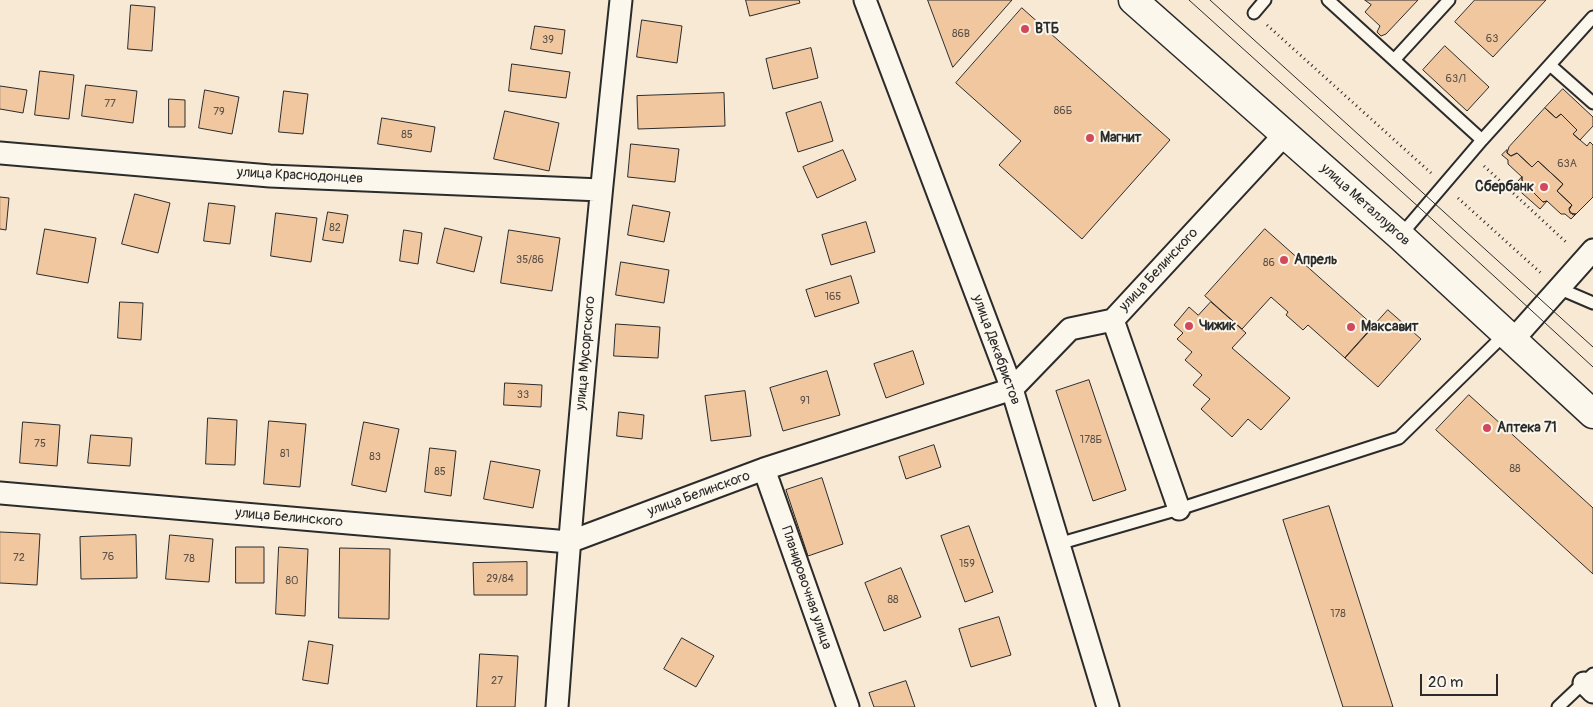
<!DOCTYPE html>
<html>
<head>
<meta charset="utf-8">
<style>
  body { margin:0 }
  #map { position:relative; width:1593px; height:707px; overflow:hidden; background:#f8e9d5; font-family:Pangolin,sans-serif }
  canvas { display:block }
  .scale { position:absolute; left:1420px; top:674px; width:78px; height:22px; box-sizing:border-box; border:2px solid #2b2b2b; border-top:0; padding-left:6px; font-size:15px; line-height:18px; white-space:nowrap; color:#2b2b2b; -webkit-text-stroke:4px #fbf7ec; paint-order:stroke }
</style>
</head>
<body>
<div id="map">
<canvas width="1593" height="707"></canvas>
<div class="scale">20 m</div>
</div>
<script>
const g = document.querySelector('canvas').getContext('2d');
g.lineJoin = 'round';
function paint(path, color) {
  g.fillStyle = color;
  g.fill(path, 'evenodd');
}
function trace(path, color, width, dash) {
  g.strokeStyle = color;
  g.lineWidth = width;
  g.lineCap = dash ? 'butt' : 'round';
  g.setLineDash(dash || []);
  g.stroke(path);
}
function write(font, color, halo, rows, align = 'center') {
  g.font = font + ' Pangolin,sans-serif';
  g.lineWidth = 4;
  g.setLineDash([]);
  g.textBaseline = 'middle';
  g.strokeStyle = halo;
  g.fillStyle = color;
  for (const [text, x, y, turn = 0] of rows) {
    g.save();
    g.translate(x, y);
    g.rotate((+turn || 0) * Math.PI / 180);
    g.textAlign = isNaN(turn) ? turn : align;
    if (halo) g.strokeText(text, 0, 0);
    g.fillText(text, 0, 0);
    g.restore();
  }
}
const building = new Path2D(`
  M746,0h53l1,3 -50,13z
  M928,0h84l-59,67z
  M1365,0h53l-32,34 -5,2 -4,-4 3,-6 -15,-14 6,-7z
  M1475,0h71l-53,57 -38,-35z
  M131,5l24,2 -3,44 -24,-2z
  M1022,8l148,132 -88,99 -83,-74 22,-24 -65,-58z
  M642,20l40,6 -5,37 -40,-6z
  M535,26l30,4 -3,24 -31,-5z
  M1445,46l44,41 -22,24 -44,-41z
  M811,48l7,30 -45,11 -7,-30z
  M512,64l58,8 -4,26 -57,-7z
  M40,71l34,4 -5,44 -34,-4z
  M86,85l51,6 -4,32 -51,-7z
  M0,86l27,4 -4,23 -23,-4z
  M1563,89l30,28v9l-13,14 -7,-6 4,-4 -16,-16 -5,4 -11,-10z
  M205,90l34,7 -7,37 -33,-6z
  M284,91l24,3 -5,40 -24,-2z
  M724,93l1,33 -87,3 -1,-33z
  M169,99l16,1v27h-16z
  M821,102l12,39 -35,11 -12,-39z
  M1545,108l11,10 5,-4 16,16 -4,4 14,12 3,-4 3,3v52l-17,17 -6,-1 -1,-5 3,-3 -15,-14 6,-7 -25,-23 -6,6 -15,-14 -6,3 -4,-3 2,-6z
  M505,111l54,12 -10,48 -55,-12z
  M382,118l53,9 -4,25 -53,-8z
  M631,144l48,5 -4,33 -47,-5z
  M843,150l13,30 -39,18 -14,-31z
  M1507,150v3l4,3 6,-3 15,14 6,-6 25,23 -6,7 15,14 -3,5 4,5 3,-1 -5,5 -6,-5h-4l-14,-13 -4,1 -21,-21v-4l-14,-13v-4l-6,-5z
  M1522,177v4l21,21 4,-1 -7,8 -26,-23z
  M135,194l35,9 -12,50 -36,-9z
  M0,197l9,1 -3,32 -6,-1z
  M209,203l26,3 -5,38 -26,-3z
  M633,205l37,7 -6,30 -36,-7z
  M328,212l20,3 -5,28 -20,-3z
  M276,213l41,5 -6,44 -40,-6z
  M866,222l9,30 -44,13 -9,-30z
  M445,228l37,9 -8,35 -37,-9z
  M45,229l51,9 -8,45 -51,-9z
  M1265,229l109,97 -29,32 -37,-33 -5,5 -17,-15 2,-3 -17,-15 -29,32 -37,-33z
  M404,230l18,3 -4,31 -18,-3z
  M509,230l51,8 -8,53 -51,-8z
  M621,262l48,8 -5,33 -48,-8z
  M851,276l8,27 -44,14 -9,-27z
  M120,302l23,1 -2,37 -23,-2z
  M1211,302l35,31 -14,15 58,50 -29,32 -13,-11 -16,18 -31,-28 9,-10 -17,-14 9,-10 -17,-15 7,-8 -15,-13 6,-6 -9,-8 15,-18 9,8z
  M1388,310l33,29 -43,48 -33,-29z
  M616,324l44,3 -2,31 -44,-2z
  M913,351l11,33 -38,14 -12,-34z
  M827,371l13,44 -57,16 -13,-43z
  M1089,380l37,110 -33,11 -37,-110z
  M505,383l37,2 -1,22 -37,-2z
  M745,391l6,45 -40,5 -6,-45z
  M1469,395l124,113v66l-157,-144z
  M619,412l25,3 -2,24 -25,-3z
  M208,418l29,2 -2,45 -29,-1z
  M269,421l37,3 -6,63 -36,-3z
  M23,422l37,3 -3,41 -37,-3z
  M364,422l35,7 -13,63 -34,-7z
  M91,435l41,3 -2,28 -42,-3z
  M934,445l7,22 -35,12 -7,-22z
  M430,448l26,3 -5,45 -26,-4z
  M491,461l49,9 -7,38 -49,-9z
  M822,478l21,66 -35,12 -22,-66z
  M1329,506l64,201h-50l-60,-187z
  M969,526l24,66 -28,10 -24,-66z
  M0,532l40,2 -3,51 -37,-2z
  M136,535l1,43 -56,1 -1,-42z
  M170,535l43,4 -4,43 -43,-3z
  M236,547h28v36h-28z
  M279,547l29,2 -3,67 -29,-2z
  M340,548l50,1 -1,70 -50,-1z
  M527,562v33h-53l-1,-32z
  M901,568l20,49 -37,14 -19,-48z
  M999,617l12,38 -40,12 -12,-38z
  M682,638l32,18 -18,31 -32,-18z
  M309,641l24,4 -5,39 -25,-4z
  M480,654l38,2 -3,51h-38z
  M906,681l9,26h-41l-5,-14z`);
paint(building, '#f1c7a0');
trace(building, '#2b2b2b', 1);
const lane = new Path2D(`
  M1328,0l154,140
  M1254,13l11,-13
  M1394,60l55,-60
  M1550,65l43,38
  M1400,236l82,-96 111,-123
  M1558,288l35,15
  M1058,544l121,-35 220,-71 106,-104
  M1558,707l35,-33`);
const street = new Path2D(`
  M865,0l147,389 96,318
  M0,153l270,23 331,14
  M1113,320l66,189
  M1512,341l81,-91
  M764,469l84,238
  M0,493l569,49 195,-73 248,-80 58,-60 43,-9 172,-186
  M1584,683l9,9
  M557,707c17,-236 39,-472 64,-707`);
const secondary = new Path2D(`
  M1133,0l267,236 193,178`);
trace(lane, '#2b2b2b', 15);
trace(street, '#2b2b2b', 25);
trace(secondary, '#2b2b2b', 31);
trace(new Path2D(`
  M1267,25l164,148
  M1484,166l83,77
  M1458,198l84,76`), '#2b2b2b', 3, [1, 4]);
trace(lane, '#fbf7ec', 11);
trace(street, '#fbf7ec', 21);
trace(secondary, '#fbf7ec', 28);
trace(new Path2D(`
  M1189,0l233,210 171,157
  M1210,0l383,347`), '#2b2b2b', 1);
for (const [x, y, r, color] of [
  [1025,29,5,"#d1495b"],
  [1090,138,5,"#d1495b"],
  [1544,187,5,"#d1495b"],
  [1284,260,5,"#d1495b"],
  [1189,326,5,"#d1495b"],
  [1351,327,5,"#d1495b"],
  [1487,428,5,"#d1495b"]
]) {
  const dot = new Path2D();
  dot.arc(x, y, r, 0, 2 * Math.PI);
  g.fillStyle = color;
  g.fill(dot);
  trace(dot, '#fbf7ec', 2);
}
write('11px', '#5c5248', null, [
  ["86В",961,34],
  ["63",1492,39],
  ["39",548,40],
  ["63/1",1456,79],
  ["77",110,104],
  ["86Б",1063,111],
  ["79",219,112],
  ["85",407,135],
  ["63А",1567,164],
  ["82",335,228],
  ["35/86",530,260],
  ["86",1269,263],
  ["165",833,297],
  ["33",523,395],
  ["91",805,401],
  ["178Б",1091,440],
  ["75",40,444],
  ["81",285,454],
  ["83",375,457],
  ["88",1515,469],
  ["85",440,472],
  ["76",108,557],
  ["72",19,558],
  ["78",189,559],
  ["159",967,564],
  ["29/84",500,579],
  ["80",292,581],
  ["88",893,600],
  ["178",1338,614],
  ["27",497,681]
]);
write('bold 14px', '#2b2b2b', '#fbf7ec', [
  ["ВТБ",1035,29],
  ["Магнит",1100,138],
  ["Сбербанк",1534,187,"right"],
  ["Апрель",1294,260],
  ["Чижик",1199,326],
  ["Максавит",1361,327],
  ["Аптека 71",1497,428]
], 'left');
write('14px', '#2b2b2b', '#fbf7ec', [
  ["улица Краснодонцев",300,176,3],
  ["улица Металлургов",1365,205,42],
  ["улица Белинского",1159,270,-47],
  ["улица Декабристов",996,350,70],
  ["улица Мусоргского",586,353,-85],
  ["улица Белинского",699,494,-20],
  ["улица Белинского",289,518,5],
  ["Планировочная улица",806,588,71]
]);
</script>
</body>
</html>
